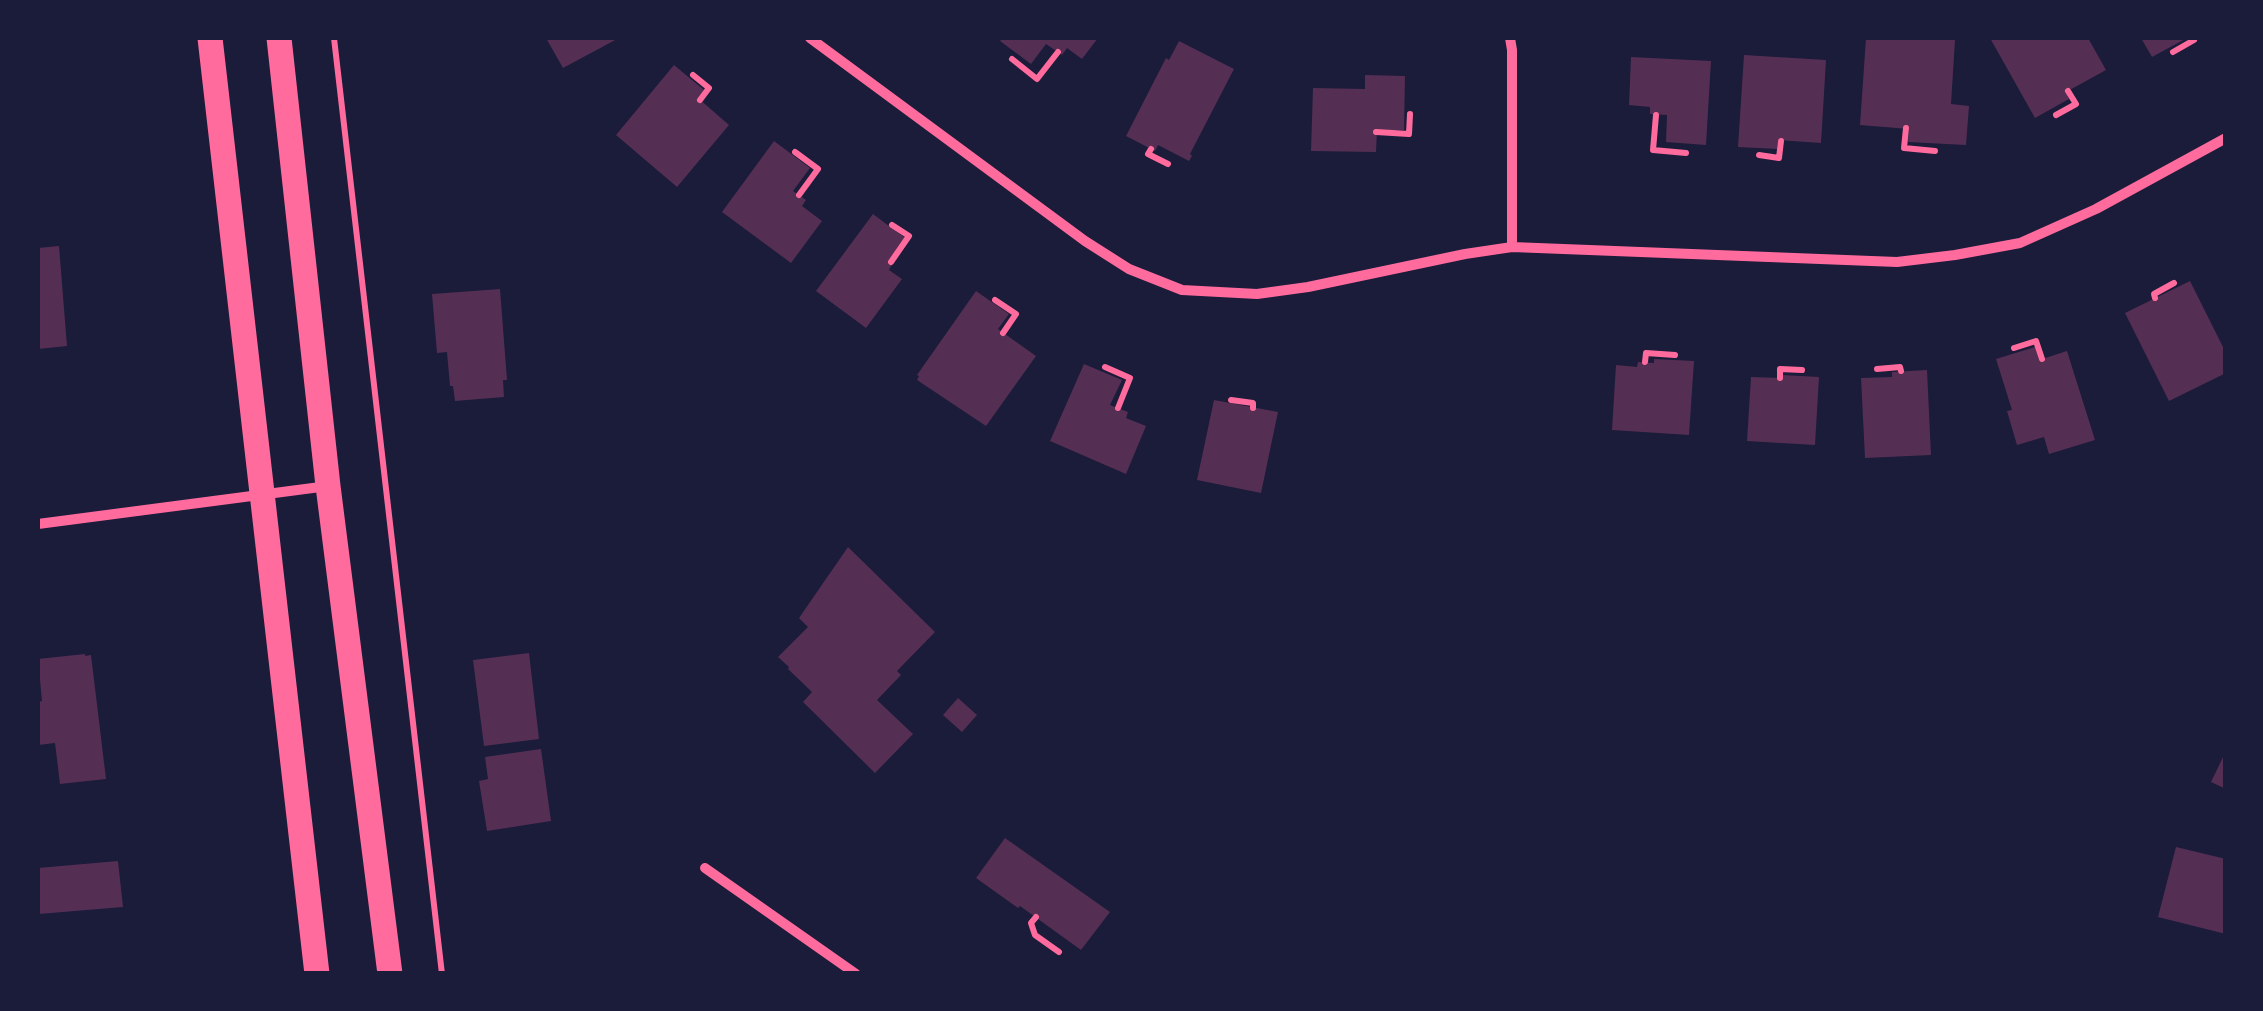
<!DOCTYPE html>
<html>
<head>
<meta charset="utf-8">
<style>
  body { margin:0 }
  #map { position:relative; width:2263px; height:1011px; overflow:hidden; background:#1b1b3a; font-family:"PT Sans Narrow",sans-serif }
  canvas { display:block }
  .frame { position:absolute; inset:0; border:40px solid #1b1b3a; pointer-events:none }
</style>
</head>
<body>
<div id="map">
<canvas width="2263" height="1011"></canvas>
<div class="frame"></div>
</div>
<script>
const g = document.querySelector('canvas').getContext('2d');
g.lineJoin = 'round';
function paint(path, color) {
  g.fillStyle = color;
  g.fill(path, 'evenodd');
}
function trace(path, color, width, dash) {
  g.strokeStyle = color;
  g.lineWidth = width;
  g.lineCap = dash ? 'butt' : 'round';
  g.setLineDash(dash || []);
  g.stroke(path);
}
paint(new Path2D(`
  M546,38h73l-56,30z
  M1003,38h95l-16,21 -15,-11 -5,7 -16,-11 -15,20 -31,-23z
  M1866,38l89,2 -4,64 18,2 -3,39 -58,-3 1,-13 -49,-4z
  M1990,38h98l18,32 -40,22 3,7 -34,19z
  M2141,38h46l-35,19z
  M1179,41l55,28 -44,85 2,2 -3,5 -31,-16 -3,6 -29,-15 40,-78 3,2z
  M1744,55l82,5 -5,83 -43,-3 -1,9 -39,-2z
  M1631,57l80,4 -5,84 -40,-3 1,-27 -17,-1v-7l-21,-2z
  M674,65l30,25 -6,8 31,27 -52,62 -61,-52z
  M1365,75l40,1 -1,54h-27l-1,22 -65,-1 2,-63 52,1z
  M774,141l36,27 -17,23 13,9 -4,6 20,15 -31,42 -69,-51z
  M873,214l32,24 -16,32 13,9 -36,49 -50,-37z
  M59,246l8,100 -29,3v-101z
  M2190,281l36,72v20l-57,28 -44,-88z
  M500,289l7,91h-4l1,17 -49,4 -2,-15h-3l-3,-34 -10,1 -5,-59z
  M976,291l33,23 -11,15 38,27 -50,70 -69,-46 2,-4 -2,-1z
  M2035,347l4,13 28,-9 28,89 -46,14 -5,-17 -27,8 -10,-34 5,-1 -16,-51z
  M1654,359l40,2 -5,74 -77,-5 4,-65 21,2 1,-5 16,1z
  M1084,364l38,16 -12,25 18,7 -2,6 20,8 -20,48 -76,-33z
  M1927,370l4,85 -66,3 -4,-80 31,-1v-5z
  M1782,375l37,2 -4,68 -68,-4 4,-64 30,1z
  M1214,400l64,12 -17,81 -64,-13z
  M848,547l87,85 -38,39 4,4 -24,25 36,34 -38,39 -72,-71 9,-10 -24,-23 1,-2 -11,-10 30,-30 -9,-9z
  M529,653l10,86 -55,7 -11,-86z
  M85,654v2l6,-1 15,124 -46,5 -5,-41 -17,2v-43l4,-1 -4,-42z
  M958,698l19,17 -15,17 -19,-17z
  M541,749l10,72 -64,10 -8,-50 9,-2 -3,-22z
  M2226,751v38l-15,-7z
  M1005,838l105,74 -29,38 -61,-44 -2,2 -42,-30z
  M2176,847l50,12v75l-68,-17z
  M118,861l5,46 -84,7 -1,-46z`), '#542f53');
trace(new Path2D(`
  M334,38l108,936
  M2173,52l21,-12 -2,-2
  M1012,59l25,20 21,-27
  M693,75l16,13 -9,12
  M1656,115l-3,35 33,3
  M2056,115l20,-11 -8,-13
  M1906,128l-2,20 31,3
  M1376,132l33,2 1,-20
  M1151,149l-3,5 20,10
  M795,152l23,17 -19,26
  M1759,155l20,3 2,-17
  M891,262l18,-26 -17,-11
  M2155,298l-1,-4 20,-11
  M995,300l21,14 -13,19
  M2014,348l22,-7 6,18
  M1645,362l1,-9 29,2
  M1105,367l25,11 -12,30
  M1877,369l23,-2 1,4
  M1780,378v-9l22,1
  M1231,400l22,3v5
  M1036,917l-5,6 4,12 24,17`), '#ff6b9d', 6);
trace(new Path2D(`
  M810,38l275,203 44,28 53,21 75,4 51,-7 157,-33 47,-7 385,15 58,-7 65,-12 76,-34 130,-71
  M1510,38l2,12v197
  M38,524l290,-38
  M705,868l151,106`), '#ff6b9d', 10);
trace(new Path2D(`
  M210,38l107,936
  M279,38l49,448 62,488`), '#ff6b9d', 25);
</script>
</body>
</html>
